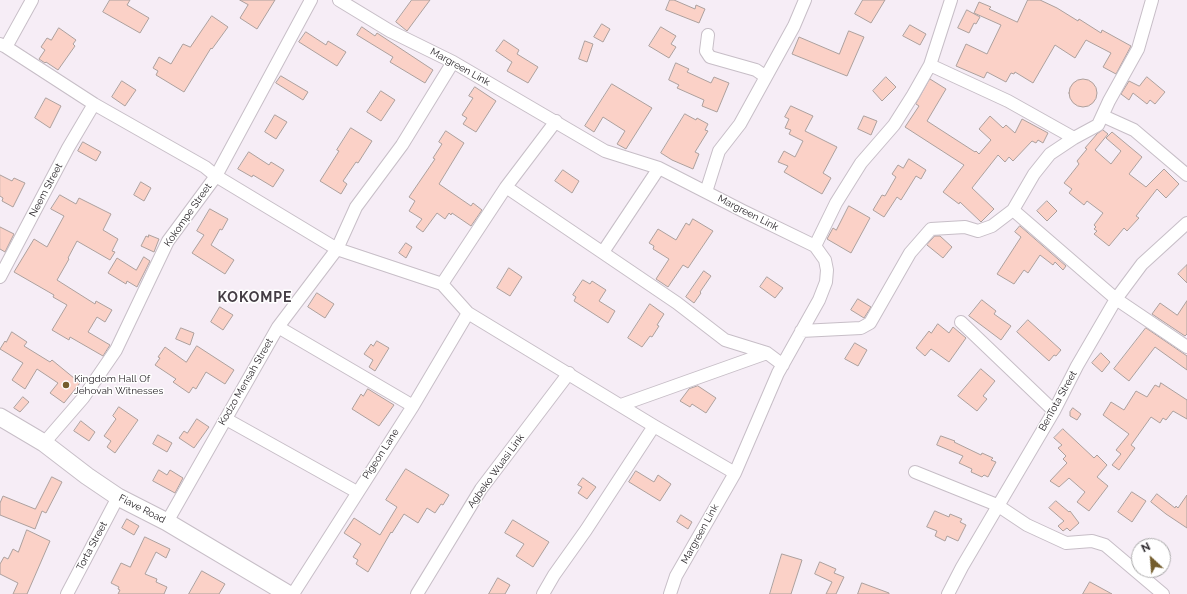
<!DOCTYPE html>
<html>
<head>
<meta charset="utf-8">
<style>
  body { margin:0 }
  #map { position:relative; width:1187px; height:594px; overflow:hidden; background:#f6edf6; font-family:Raleway,sans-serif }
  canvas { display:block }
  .north { position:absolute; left:1131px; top:538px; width:40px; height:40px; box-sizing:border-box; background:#fff; border:1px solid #aaa9aa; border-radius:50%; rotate:334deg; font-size:11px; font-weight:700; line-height:16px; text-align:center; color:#2b272b }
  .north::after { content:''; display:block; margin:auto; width:14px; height:18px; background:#745d2d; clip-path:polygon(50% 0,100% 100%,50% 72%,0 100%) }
</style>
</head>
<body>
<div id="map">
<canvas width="1187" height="594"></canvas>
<div class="north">N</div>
</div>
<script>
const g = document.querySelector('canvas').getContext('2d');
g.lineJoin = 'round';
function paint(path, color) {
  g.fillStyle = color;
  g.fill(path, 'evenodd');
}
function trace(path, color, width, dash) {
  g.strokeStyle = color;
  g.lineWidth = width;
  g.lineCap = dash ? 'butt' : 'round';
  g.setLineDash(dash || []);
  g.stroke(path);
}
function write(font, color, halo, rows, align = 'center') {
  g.font = font + ' Raleway,sans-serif';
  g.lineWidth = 3;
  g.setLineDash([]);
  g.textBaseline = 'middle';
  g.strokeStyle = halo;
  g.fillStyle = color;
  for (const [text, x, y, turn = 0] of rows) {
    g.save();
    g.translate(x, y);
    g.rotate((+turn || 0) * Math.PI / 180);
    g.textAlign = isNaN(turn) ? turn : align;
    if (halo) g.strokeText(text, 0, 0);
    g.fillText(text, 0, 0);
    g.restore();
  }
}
const building = new Path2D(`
  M110,0h20l-3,5 22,13 -9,15 -37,-21z
  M240,0h35l-18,29 -17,-11 8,-13z
  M412,0h18l-23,31 -11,-9z
  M670,0h4l21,9 1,-4 9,4 -6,14 -33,-13z
  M863,0h22l-14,23 -16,-9z
  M1028,0h12l17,8 21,13 1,-2 22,14 1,-3 29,16 -15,28 -13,-7 8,-14 -25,-13 -11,18 -20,-13 -22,38 -18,-11 -1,2 -3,-1 -5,9 -19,-10 -3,6 -28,-12 10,-22 21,10 14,-29 -27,-12 5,-11 12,5 -2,2 28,13z
  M967,10l13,7 -4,7 -2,-1 -5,10 -11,-5z
  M212,16l16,11 -16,22 -1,-1 -27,44 -28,-17 2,-4 -5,-3 6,-11 12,7 12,-20 7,3z
  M602,24l8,5 -7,13 -9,-5z
  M910,25l16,9 -6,11 -17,-9z
  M362,27l13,9 2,-3 56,37 -8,13 -35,-21 3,-5 -36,-22z
  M661,27l15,9 -5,8 5,3 -7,11 -20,-12z
  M59,28l17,12 -3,4 2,2 -17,24 -12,-8 -1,1 -6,-4 6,-9 -4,-3 6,-9 4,2z
  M849,31l15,6 -17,39 -55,-22 7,-17 40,17z
  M306,32l20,13 2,-4 18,11 -9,14 -38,-24z
  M504,40l15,10 -2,4 21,13 -10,16 -21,-12 5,-9 -16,-11z
  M585,41l8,3 -6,18 -8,-3z
  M676,63l13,6 -2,3 24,11 3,-6 15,6 -12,29 -15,-6 2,-6 -27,-12 2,-3 -10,-5z
  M281,76l27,16 -5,8 -27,-17z
  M886,77l10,10 -14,14 -9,-10z
  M1147,77l18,15 -10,12 -5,-4 -3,4 -14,-11 -4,7 -8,-6 8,-13 10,5z
  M930,79l16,10 -19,32 48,31 1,-1 3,3 12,-14 -12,-11 11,-13 13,12 3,-3 9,8 7,-14 26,14 -5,10 -5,-3 -2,3 -4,-2 -19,20 -4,-4 -4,5 -7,-7 -26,33 22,21 -13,13 -21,-20 -1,2 -16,-12 21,-27 -59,-38 14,-21 -3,-2z
  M1069 93a14 14 0 1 1 28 0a14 14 0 1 1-28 0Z
  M122,81l14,9 -11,16 -13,-9z
  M612,84l40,24 -26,41 -9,-5 8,-13 -22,-14 -9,15 -9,-6z
  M475,87l21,14 -20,31 -13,-8 4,-6 -5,-3 11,-17 -4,-2z
  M381,91l14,9 -14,21 -14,-9z
  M46,98l15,8 -11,22 -15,-10z
  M791,106l22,10 -8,15 32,16 -14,26 8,5 -9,16 -38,-22 4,-6 -10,-4 6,-11 11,6 8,-16 -14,-7 2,-4 -6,-2 4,-9 -4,-2z
  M685,114l11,6 1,-2 11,6 -3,6 3,1 -13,21 4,2 -6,15 -21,-9 -11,-7z
  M275,115l12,7 -11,17 -11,-7z
  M864,116l13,5 -6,14 -13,-6z
  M351,128l21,13 -14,22 -2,-1 -13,19 4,3 -6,10 -21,-13 19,-30 -2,-1z
  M1103,130l5,4 -13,16 16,14 10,-13 -15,-13 6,-6 30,25 -13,17 17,13 18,-18 15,15 -13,14 -9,-9 -21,27 3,2 -12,13 -3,-3 -15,18 -15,-12 3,-3 -3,-2 2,-2 -2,-2 9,-12 -16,-12 -3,4 -15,-12 3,-4 -8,-6 15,-19 -2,-3 10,-12 -2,-1 12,-14z
  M446,131l18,12 -25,41 32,22 2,-3 9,7 -11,16 -19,-13 -1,2 -2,-2 -4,6 -8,-6 -14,19 -7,-5 6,-8 -13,-8 6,-10 -6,-4 26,-38 -2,-1 9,-14 -3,-2z
  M83,142l18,10 -5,9 -18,-10z
  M249,152l20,13 2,-3 13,8 -11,17 -20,-12 -1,2 -14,-8z
  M909,159l17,11 -5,9 -5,-3 -15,24 -4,-3 -13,20 -11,-7 9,-15 3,1 11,-19 -4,-3 6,-9 5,3z
  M563,170l16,11 -7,12 -17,-12z
  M0,175l12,6 2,-3 11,5 -12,24 -11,-6 1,-3 -3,-2z
  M141,182l10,6 -7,13 -10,-6z
  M60,195l16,9 3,-6 32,16 -8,16 15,9 -6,12 3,1 -5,8 -33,-19 -9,17 1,1 -12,21 38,24 1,-3 16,9 -7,12 -8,-5 -9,15 22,13 -7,11 -33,-19 -1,3 -17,-10 15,-25 -14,-8 1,-2 -40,-23 20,-33 13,8 17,-31 -13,-7z
  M1047,201l10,10 -10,10 -10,-10z
  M849,206l21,12 -19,35 -24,-14 6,-11 3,2z
  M210,209l18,10 -6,11 -2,-1 -9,16 23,15 -9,14 -33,-21 12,-18 -7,-4z
  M693,219l20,12 -25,37 -5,-3 -15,22 -12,-8 13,-20 -16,-10 1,-3 -5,-3 9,-14 18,11 10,-17 3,2z
  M1020,226l46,40 -3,4 -8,-8 -2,3 -13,-10 -12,18 -4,-3 -10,14 -17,-10 24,-37 -6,-5z
  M0,227l14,7 -9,18 -5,-3z
  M149,235l10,4 -5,13 -13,-6 5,-10 2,1z
  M935,236h5l12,11 -9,11 -16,-13z
  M406,243l6,4 -6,11 -7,-5z
  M144,257l6,4 -13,26 -10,-6 -1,3 -18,-11 9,-15 19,12z
  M1187,265v18l-9,-9z
  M509,268l13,9 -12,19 -13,-8z
  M704,271l7,5 -11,16 1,1 -7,10 -8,-6z
  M767,277l16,11 -8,10 -15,-11z
  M583,280l7,4 2,-3 14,9 -7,11 16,10 -7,12 -34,-22 2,-4 -3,-2z
  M317,293l17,11 -9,14 -17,-11z
  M858,299l13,8 -7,11 -13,-8z
  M982,300l14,11 -2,3 17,12 -10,14 -32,-24z
  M1187,301v33l-2,2 -33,-22 8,-11 17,12z
  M650,304l14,10 -7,11 2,1 -7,11 -2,-1 -8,11 -14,-9z
  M220,307l13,8 -10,15 -12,-8z
  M1028,320l33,30 -5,6 -2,-1 -5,6 -32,-29z
  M938,324l11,9 4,-6 13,11 -17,24 -18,-13 -6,7 -9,-8 13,-17 2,2z
  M181,328l13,5 -4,12 -14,-6z
  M1146,328l41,28v14l-32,-23 -26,34 -15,-12z
  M12,332l15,10 -3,4 26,16 2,-2 28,23 -16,20 -14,-10 8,-10 -21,-14 -12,20 -13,-9 11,-17 -23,-14 5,-8 1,1z
  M377,341l12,7 -14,23 -6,-4 4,-7 -9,-6 7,-10 2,2z
  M855,343l12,7 -9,16 -13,-7z
  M197,346l37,24 -9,14 -19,-12 -10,17 -3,-2 -4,6 -16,-11 3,-3 -21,-14 5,-7 -2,-1 7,-10 21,15z
  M1101,353l9,9 -8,10 -10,-9z
  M981,369l14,12 -12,15 4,3 -10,12 -19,-15z
  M1161,383l26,17v19l-14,-8 -7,9 -3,-2 -3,5 -9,-6 -20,28 4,3 -16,22 -7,-5 9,-11 -5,-4 13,-16 -26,-19 8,-13 13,8 12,-19 11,6 8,-12 4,2z
  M698,386l18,12 -10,15 -14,-9 -2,3 -10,-6 9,-12z
  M368,389l26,16 -15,21 -27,-17 9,-15 2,2z
  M23,397l6,5 -9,10 -6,-4z
  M119,407l19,13 -23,33 -8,-6 4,-6 -7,-5 12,-17 -3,-3z
  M1073,408l8,6 -4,6 -7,-4v-4z
  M197,419l12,8 -15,21 -15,-10 5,-7 3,2z
  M81,421l14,11 -6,9 -15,-10z
  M1063,429l31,29 3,-3 10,10 -10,12 11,9 -19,25 -12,-9 8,-10 -16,-14 -10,9 -9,-6 17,-18 -4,-4 3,-3 -8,-8 4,-3 -8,-7z
  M158,435l14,8 -5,9 -14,-8z
  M941,436l14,5 -1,1 27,13 1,-2 11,5 -2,2 5,2 -8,15 -4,-2 -2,2 -11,-5 1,-3 -13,-6 4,-7 -26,-11z
  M406,469l43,26 -6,10 -2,-1 -6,9 -8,-5 -9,15 -14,-9 -12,19 -1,-1 -23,40 -12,-8 2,-4 -5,-3 8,-13 -17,-11 10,-15 26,17 17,-28 -11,-7z
  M159,470l8,5 3,-5 13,8 -8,15 -22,-12z
  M636,471l18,11 4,-7 13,9 -11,17 -31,-19z
  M52,477l10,5 -16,31 -4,-2 -7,18 -35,-14v-12l3,-7 32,13z
  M583,478l13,9 -9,12 -9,-6 4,-6 -4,-2z
  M1132,492l14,9 -14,21 -14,-10z
  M1157,494l18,14 1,-2 2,2 9,-13v33l-21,-14 -15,-12z
  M1056,501l13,11 1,-1 9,12 -9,8 -3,-3 -4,3 -5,-5 6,-5 -15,-13z
  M935,511l14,6 1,-3 12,5 -2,3 6,3 -8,16 -11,-5 -2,5 -10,-5 2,-5 -10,-4z
  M681,515l11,7 -4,7 -11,-7z
  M127,519l12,7 -5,9 -12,-7z
  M513,520l36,22 -16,25 -17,-11 8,-12 -19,-11z
  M27,530l23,11 -23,53h-14l5,-11 -18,-9v-10l4,-7 4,2 5,-10 5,3z
  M145,537l25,12 -4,9 -10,-6 -11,22 12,5 -1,3 11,5 -3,7h-46l2,-4 -2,-1 1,-2 -8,-4 10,-20 9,4z
  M782,554l20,6 -11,34h-21z
  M820,562l16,7 -2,4 10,4 -8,17h-10l6,-12 -17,-8z
  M202,571l23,13 -6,10h-30z
  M498,578l12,7 -5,9h-16z
  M1090,582l22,12h-29z
  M862,583l27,10v1h-31z`);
paint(building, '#fbd1c7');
trace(building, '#aca09d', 1);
const street = new Path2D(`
  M339,0l51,31 63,31 152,89 54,17 84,43 72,35 10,14 2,10 -1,12 -7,18 -41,73 -43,100 -59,103 -6,18
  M708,35l-2,16 4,6 46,13 10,7
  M0,44l6,3 88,57 111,63 11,9 121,73 105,35 26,29 186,113 81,47
  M6,47l26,-47
  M930,65l78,36 66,37
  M1103,116l31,14 53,45
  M506,187l171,116 48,37 42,13 16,12
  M706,192l13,-41 21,-27 54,-98 11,-26
  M1013,210l103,89 71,48
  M815,246l21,-43 25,-40 33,-38 19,-30 17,-30 21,-65
  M603,252l56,-84
  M0,277l68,-129 26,-44
  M442,284l64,-97 50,-66
  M961,322l93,89
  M278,327l135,79
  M801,331l60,-3 9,-5 40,-70 21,-24 34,-2 13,4 14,-5 21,-16 21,-36 16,-20 24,-16 24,-13 11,-24 29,-52 14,-49
  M621,405l146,-52
  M226,419l131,73
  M44,443l39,-45 33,-48 52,-109 48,-65 95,-176
  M915,472l82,33 30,20 39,18 26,-2 13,4 58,49
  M167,522l111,-195 59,-78 19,-42 46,-62 51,-83
  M67,594l51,-97
  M293,594l120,-188 55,-93
  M417,594l64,-105 88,-116
  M543,594l11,-19 32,-45 68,-104
  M948,594l14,-27 92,-156 23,-45 39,-67 26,-35 45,-41`);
const secondary = new Path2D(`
  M0,417l44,26 43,33 31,21 49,25 121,72`);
trace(street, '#c7bec7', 14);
trace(secondary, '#c7bec7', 19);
trace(street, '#fff', 12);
trace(secondary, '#fff', 17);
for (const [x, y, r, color] of [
  [66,385,4,"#745d2d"]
]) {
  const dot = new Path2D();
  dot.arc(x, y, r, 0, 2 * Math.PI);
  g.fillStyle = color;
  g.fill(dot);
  trace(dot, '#fff', 1.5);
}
write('10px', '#2b272b', '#fff', [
  ["Margreen Link",460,67,29],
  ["Neem Street",46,190,-62],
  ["Margreen Link",748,213,27],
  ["Kokompe Street",188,215,-55],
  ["Kodzo Mensah Street",246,382,-60],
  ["BenTota Street",1058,401,-61],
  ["Pigeon Lane",381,454,-57],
  ["Agbeko Wuasi Link",496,471,-54],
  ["Fiave Road",142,509,27],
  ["Margreen Link",700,534,-61],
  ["Torta Street",92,546,-62]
]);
write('10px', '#2b272b', '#fff', [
  ["Kingdom Hall Of",74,379],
  ["Jehovah Witnesses",74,391]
], 'left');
g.letterSpacing = '1px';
write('bold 14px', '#443d44', '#fff', [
  ["KOKOMPE",255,298]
]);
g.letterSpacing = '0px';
</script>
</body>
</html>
